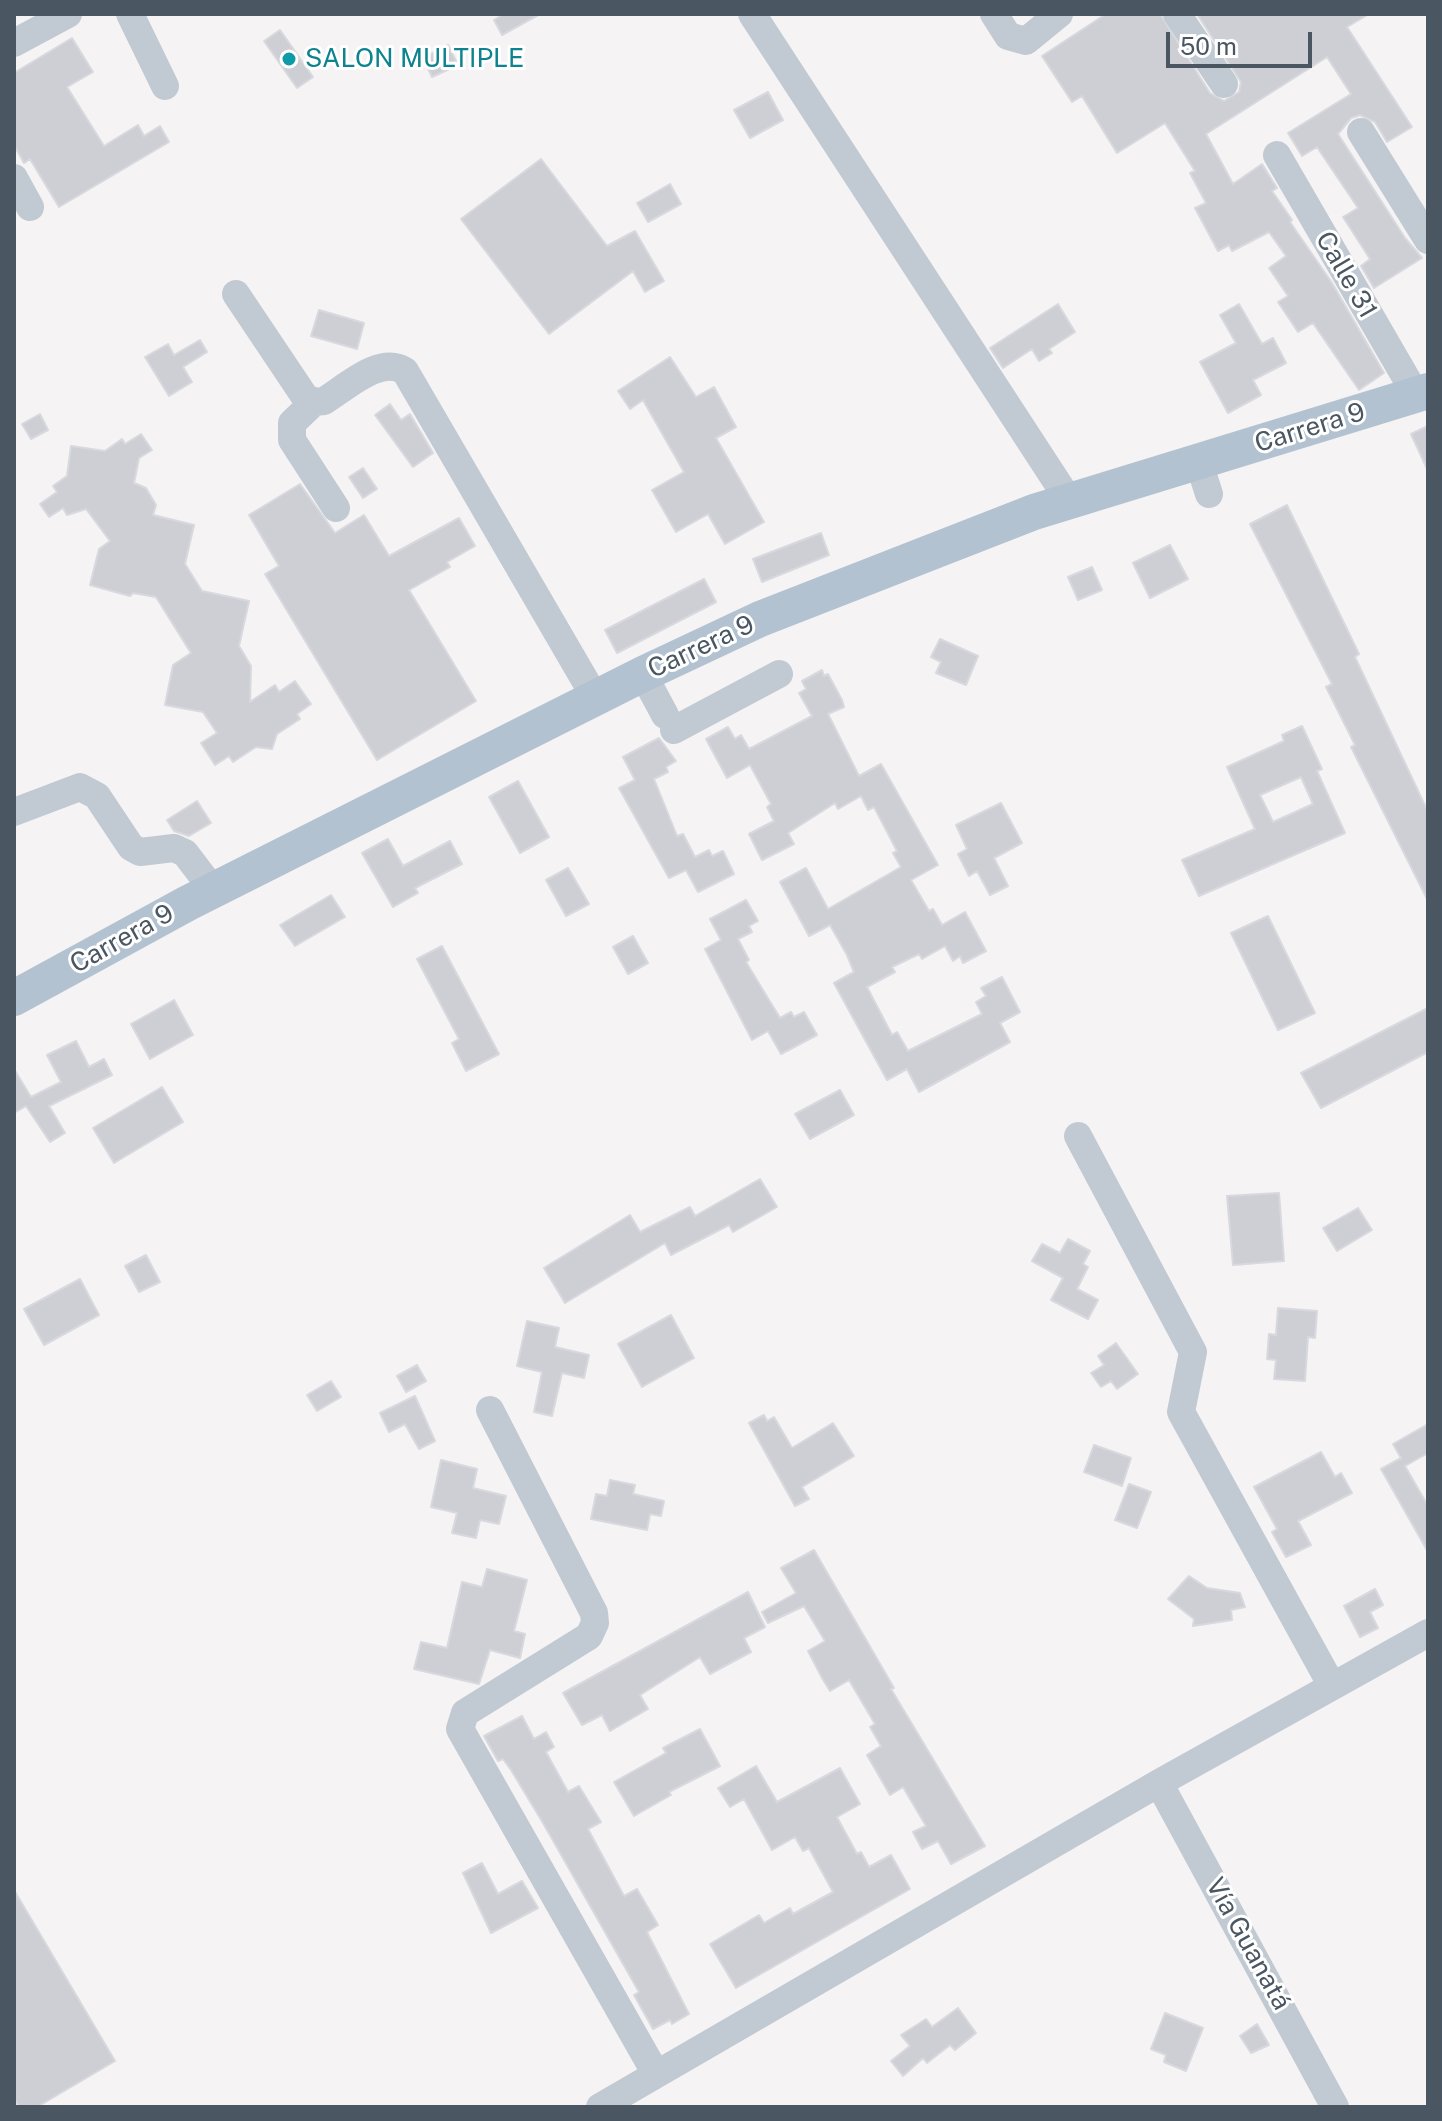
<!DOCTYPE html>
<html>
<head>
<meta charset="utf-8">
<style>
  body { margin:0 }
  #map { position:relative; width:1442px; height:2121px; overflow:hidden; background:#f5f3f3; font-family:"Public Sans",sans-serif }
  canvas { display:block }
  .frame { position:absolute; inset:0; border:16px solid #4a5661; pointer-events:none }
  .scale { position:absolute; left:1166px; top:32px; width:146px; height:36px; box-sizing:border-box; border:4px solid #4a5661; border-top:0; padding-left:10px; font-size:24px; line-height:28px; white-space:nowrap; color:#4a5661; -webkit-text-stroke:6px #fff; paint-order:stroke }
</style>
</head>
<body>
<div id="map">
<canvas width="1442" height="2121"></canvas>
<div class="frame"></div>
<div class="scale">50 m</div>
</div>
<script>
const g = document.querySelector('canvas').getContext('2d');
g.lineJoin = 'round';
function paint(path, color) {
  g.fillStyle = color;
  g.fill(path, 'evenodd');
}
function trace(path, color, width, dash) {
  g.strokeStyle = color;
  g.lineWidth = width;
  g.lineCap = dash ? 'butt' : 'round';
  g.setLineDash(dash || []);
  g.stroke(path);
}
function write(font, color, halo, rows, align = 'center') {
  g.font = font + ' "Public Sans",sans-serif';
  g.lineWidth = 6;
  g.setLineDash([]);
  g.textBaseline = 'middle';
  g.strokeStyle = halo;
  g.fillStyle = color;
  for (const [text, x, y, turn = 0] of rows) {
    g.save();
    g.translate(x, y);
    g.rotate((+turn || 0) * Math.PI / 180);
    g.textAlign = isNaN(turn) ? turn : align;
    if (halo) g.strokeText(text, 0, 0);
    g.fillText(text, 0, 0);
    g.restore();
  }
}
const building = new Path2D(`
  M504,14h36l-38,21 -8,-15z
  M1106,14h54l50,79 14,8 15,-9 2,-10 -44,-68h172l-22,13 65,100 -25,15 -12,-20 -15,-7 -9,3 -13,16 67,104 17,20 -48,30 -13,-22 9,-7 -27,-42 15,-9 -41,-61 -15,9 -14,-23 63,-39 -24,-37 -121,77 27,50 29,-20 15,24 -5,3 20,29 -2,2 42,61 52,90 -25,17 -46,-67 -15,9 -20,-30 10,-6 -19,-28 17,-12 -17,-24 -37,19 -3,-6 -11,6 -23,-43 11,-5 -16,-30 5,-2 -30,-48 -48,30 -35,-57 -10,6 -30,-46z
  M280,30l33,47 -16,11 -33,-47z
  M72,38l21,34 -26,15 37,59 34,-21 6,11 16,-10 9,16 -110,65 -29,-48 -6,4 -10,-18v-72z
  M448,45l10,20 -26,12 -9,-19z
  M768,92l15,28 -33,18 -16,-28z
  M541,159l66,87 28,-15 29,50 -19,11 -12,-21 -84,63 -88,-115z
  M670,184l11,20 -33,18 -11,-19z
  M1058,304l17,28 -26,17 3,4 -13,8 -7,-12 -29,19 -13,-20z
  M1239,304l23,40 11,-6 13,25 -33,17 8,15 -33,18 -28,-51 36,-19 -16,-28z
  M319,310l45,13 -7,26 -46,-13z
  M200,340l7,12 -24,15 9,15 -23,14 -24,-39 23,-13 6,11z
  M670,357l26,40 18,-10 22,40 -20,11 48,84 -39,22 -17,-30 -32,18 -24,-42 32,-18 -41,-72 -13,9 -12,-18z
  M390,404l11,16 9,-6 23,39 -20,14 -38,-52z
  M40,414l8,16 -17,9 -9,-15z
  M1428,426v45l-17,-37z
  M141,434l11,16 -13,8 -5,25 12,5 10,17 -3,10 41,10 -9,39 17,27 47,10 -10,45 12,20 -1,36 25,-17 4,7 16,-11 16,23 -14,10 3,5 -23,15 -5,15 -16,-2 -23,15 -4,-6 -14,9 -14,-22 16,-10 -14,-21 -38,-7 8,-40 18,-12 -35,-56 -23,-4 -3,3 -40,-11 9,-36 11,-8 -24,-32 -19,6 -4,-7 -14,9 -9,-13 17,-12 -4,-6 14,-10 4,-30 34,5 17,-12 3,5z
  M363,468l14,21 -14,9 -14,-21z
  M300,484l35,49 29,-18 25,41 70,-38 16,28 -28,16 3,5 -41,23 67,111 -99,59 -112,-186 14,-8 -30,-51z
  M1287,505l72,149 -4,3 73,155v89l-77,-154 4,-2 -29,-58 6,-3 -82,-160z
  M821,533l8,22 -67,27 -9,-23z
  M1170,545l18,34 -38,19 -17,-35z
  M1092,567l10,23 -24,10 -10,-23z
  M704,579l12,23 -99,51 -12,-23z
  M940,639l38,17 -12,29 -30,-12 5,-11 -10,-5z
  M822,670l2,6 4,-2 14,26 2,7 -16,7 31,62 22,-12 57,101 -27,15 18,31 4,-2 9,16 23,-13 21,39 -23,12 -3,-7 -7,5 -8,-15 -23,13 -3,-5 -27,13 3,5 -28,15 25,48 5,-3 11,19 74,-37 -6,-12 10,-6 -5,-8 21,-11 18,35 -20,11 10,19 -91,50 -12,-23 -20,11 -53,-97 20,-11 -7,-17 -17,-30 -21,11 -29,-54 26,-14 22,41 73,-42 -8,-14 4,-2 -23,-44 -6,3 -7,-14 -23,13 -3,-6 -47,30 6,11 -32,16 -13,-26 25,-13 -7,-14 4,-3 -21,-39 -23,13 -21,-39 22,-12 7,12 6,-4 8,14 63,-33 -13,-23 7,-4 -4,-8z
  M1302,726l20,43 -5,2 28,62 -146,63 -17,-36 73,-31 -28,-62 57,-26 -2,-6zM1301,777l12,27 -40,18 -13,-27z
  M659,738l17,23 -10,6 2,5 -14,7 23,57 6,-2 12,23 14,-7 3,6 11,-5 11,23 -36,18 -12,-22 -17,8 -50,-90 16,-8 -12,-23z
  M518,781l31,56 -29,16 -31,-56z
  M197,801l14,22 -22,13 -15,-5 -7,-11z
  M1001,803l21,40 -28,15 14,28 -18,9 -13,-24 -8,5 -11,-22 9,-5 -11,-24z
  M388,839l15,27 47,-25 12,23 -47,24 3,5 -25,14 -31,-54z
  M568,868l21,36 -23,12 -20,-36z
  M331,895l14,22 -50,29 -15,-21z
  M746,900l12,21 -9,5 3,6 -14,7 11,21 -3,2 34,56 11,-6 3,5 10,-5 13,23 -36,19 -13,-23 -16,9 -47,-91 16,-9 -11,-21z
  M1268,916l47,97 -37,17 -47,-97z
  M633,936l15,27 -20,11 -15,-27z
  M442,946l57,108 -33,17 -14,-28 7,-4 -42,-80z
  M174,1000l19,35 -43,24 -19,-35z
  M1428,1008v44l-107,56 -20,-35z
  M76,1041l13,26 15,-8 8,16 -63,31 16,27 -15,9 -24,-36 -12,7v-44l17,28 30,-15 -14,-27z
  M162,1087l21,35 -69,41 -21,-35z
  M840,1090l14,25 -44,24 -15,-25z
  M760,1179l17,28 -44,25 -4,-7 -58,30 -6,-12 -100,60 -21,-35 86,-53 10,17 50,-25 5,9z
  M1279,1193l5,68 -51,4 -6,-69z
  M1358,1208l14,22 -35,21 -14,-23z
  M1068,1239l22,12 -7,13 5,3 -11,22 21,11 -10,19 -37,-19 12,-22 -31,-17 10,-17 18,9z
  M146,1255l14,27 -21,10 -14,-26z
  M80,1279l19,36 -55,30 -20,-36z
  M1278,1308l39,3 -2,27 -7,-1 -3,44 -31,-2 2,-19 -9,-1 2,-25 7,1z
  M671,1315l23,43 -52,29 -24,-43z
  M527,1321l32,7 -4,19 34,8 -5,23 -22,-5 -10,43 -18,-4 8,-40 -25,-6z
  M1116,1343l22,31 -21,15 -6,-8 -10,6 -10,-14 13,-8 -6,-9z
  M417,1365l9,16 -20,11 -9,-16z
  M331,1381l10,16 -24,14 -10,-16z
  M415,1396l20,45 -16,8 -14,-25 -16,8 -9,-19z
  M764,1415l3,6 7,-4 18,31 41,-25 21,33 -52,31 7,12 -14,7 -46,-83z
  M1428,1424v29l-23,13 23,40v46l-47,-83 20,-11 -8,-14z
  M1094,1445l37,13 -9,28 -38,-14z
  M1321,1452l14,25 6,-4 11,20 -54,28 13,24 -25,12 -14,-25 5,-3 -23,-42z
  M441,1460l36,9 -4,19 33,8 -7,28 -19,-4 -4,18 -24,-5 5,-20 -26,-6z
  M610,1480l25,5 -2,9 31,7 -3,15 -11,-2 -3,16 -56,-11 5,-25 11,2z
  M1129,1484l22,8 -14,36 -22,-8z
  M814,1550l80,138 -3,1 94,157 -34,18 -13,-23 -16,8 -9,-17 13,-6 -23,-39 -13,8 -23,-40 14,-9 -11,-19 5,-3 -26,-44 -19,11 -8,-13 -14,-27 17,-10 -21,-35 -36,17 -6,-11 34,-19 -15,-25z
  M487,1569l40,11 -13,51 11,3 -5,24 -30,-8 -11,34 -65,-15 7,-27 26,6 15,-66 20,5z
  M1189,1576l18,12 33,5 5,14 -14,3 1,10 -39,6 1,-7 -26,-20z
  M1375,1589l8,16 -13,7 8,16 -18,9 -16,-31z
  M748,1592l17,35 -21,11 7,14 -41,22 -10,-17 -60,38 8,14 -38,22 -8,-16 -20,10 -19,-32z
  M522,1716l12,23 12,-7 8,15 -8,5 22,40 11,-6 22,36 -13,7 36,67 13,-7 21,36 -11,7 42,82 -17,10 -2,-4 -17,9 -19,-34 5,-3 -96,-169 -32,-53 -8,-11 -5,2 -14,-25z
  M700,1729l20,37 -51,26 2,3 -37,21 -20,-34 52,-29 -3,-5z
  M756,1766l21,36 63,-34 20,36 -23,13 20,37 4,-2 8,15 22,-12 19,34 -174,99 -26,-44 49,-29 5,8 26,-15 3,6 40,-22 -24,-44 -6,3 -8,-14 -23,13 -28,-51 -14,8 -12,-19z
  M482,1863l16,31 24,-13 16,27 -47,25 -28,-60z
  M14,1890l101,171 -78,46h-18l-5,-9z
  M958,2008l18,25 -21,17 -5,-5 -23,18 -4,-5 -20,18 -12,-15 19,-15 -9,-11 25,-16 6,8z
  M1165,2013l38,15 -17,43 -22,-9 2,-7 -15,-6z
  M1257,2024l12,21 -18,8 -11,-17z`);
paint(building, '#cdcfd5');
trace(building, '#d7d9de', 2);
trace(new Path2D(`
  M130,14l35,72
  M752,14l318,488
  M994,14l14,22 18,5 33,-27
  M1177,14l47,70
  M14,43l54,-29
  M1361,132l67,108
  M1277,155l139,240
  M14,178l16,29
  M236,294l69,103 9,5
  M1199,463l10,31
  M336,508l-44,-68v-17l22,-21 10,-1c23,-14 56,-46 81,-30l191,328
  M643,674l22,41
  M674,730l105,-56
  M14,812l66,-25 17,9 34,51 9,5 34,-4 11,5 29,38
  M1078,1136l115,216 -12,60 151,274
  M490,1410l104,203 1,10 -6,13 -124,77 -5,16 196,345
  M1159,1783l176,324
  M600,2107l559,-324 269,-150`), '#c1cad2', 28);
trace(new Path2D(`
  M14,998l174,-95 455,-229 117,-55 274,-107 394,-121`), '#b3c2d1', 36);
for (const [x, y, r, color] of [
  [289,59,8,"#0f9aa8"]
]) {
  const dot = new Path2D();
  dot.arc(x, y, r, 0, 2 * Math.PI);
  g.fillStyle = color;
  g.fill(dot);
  trace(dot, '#fff', 3);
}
write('26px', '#0d838f', '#fff', [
  ["SALON MULTIPLE",305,59]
], 'left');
write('26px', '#4a5661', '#fff', [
  ["Calle 31",1346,275,60],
  ["Carrera 9",1310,428,-17],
  ["Carrera 9",701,647,-25],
  ["Carrera 9",122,939,-29],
  ["Vía Guanatá",1248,1944,61]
]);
</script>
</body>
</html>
